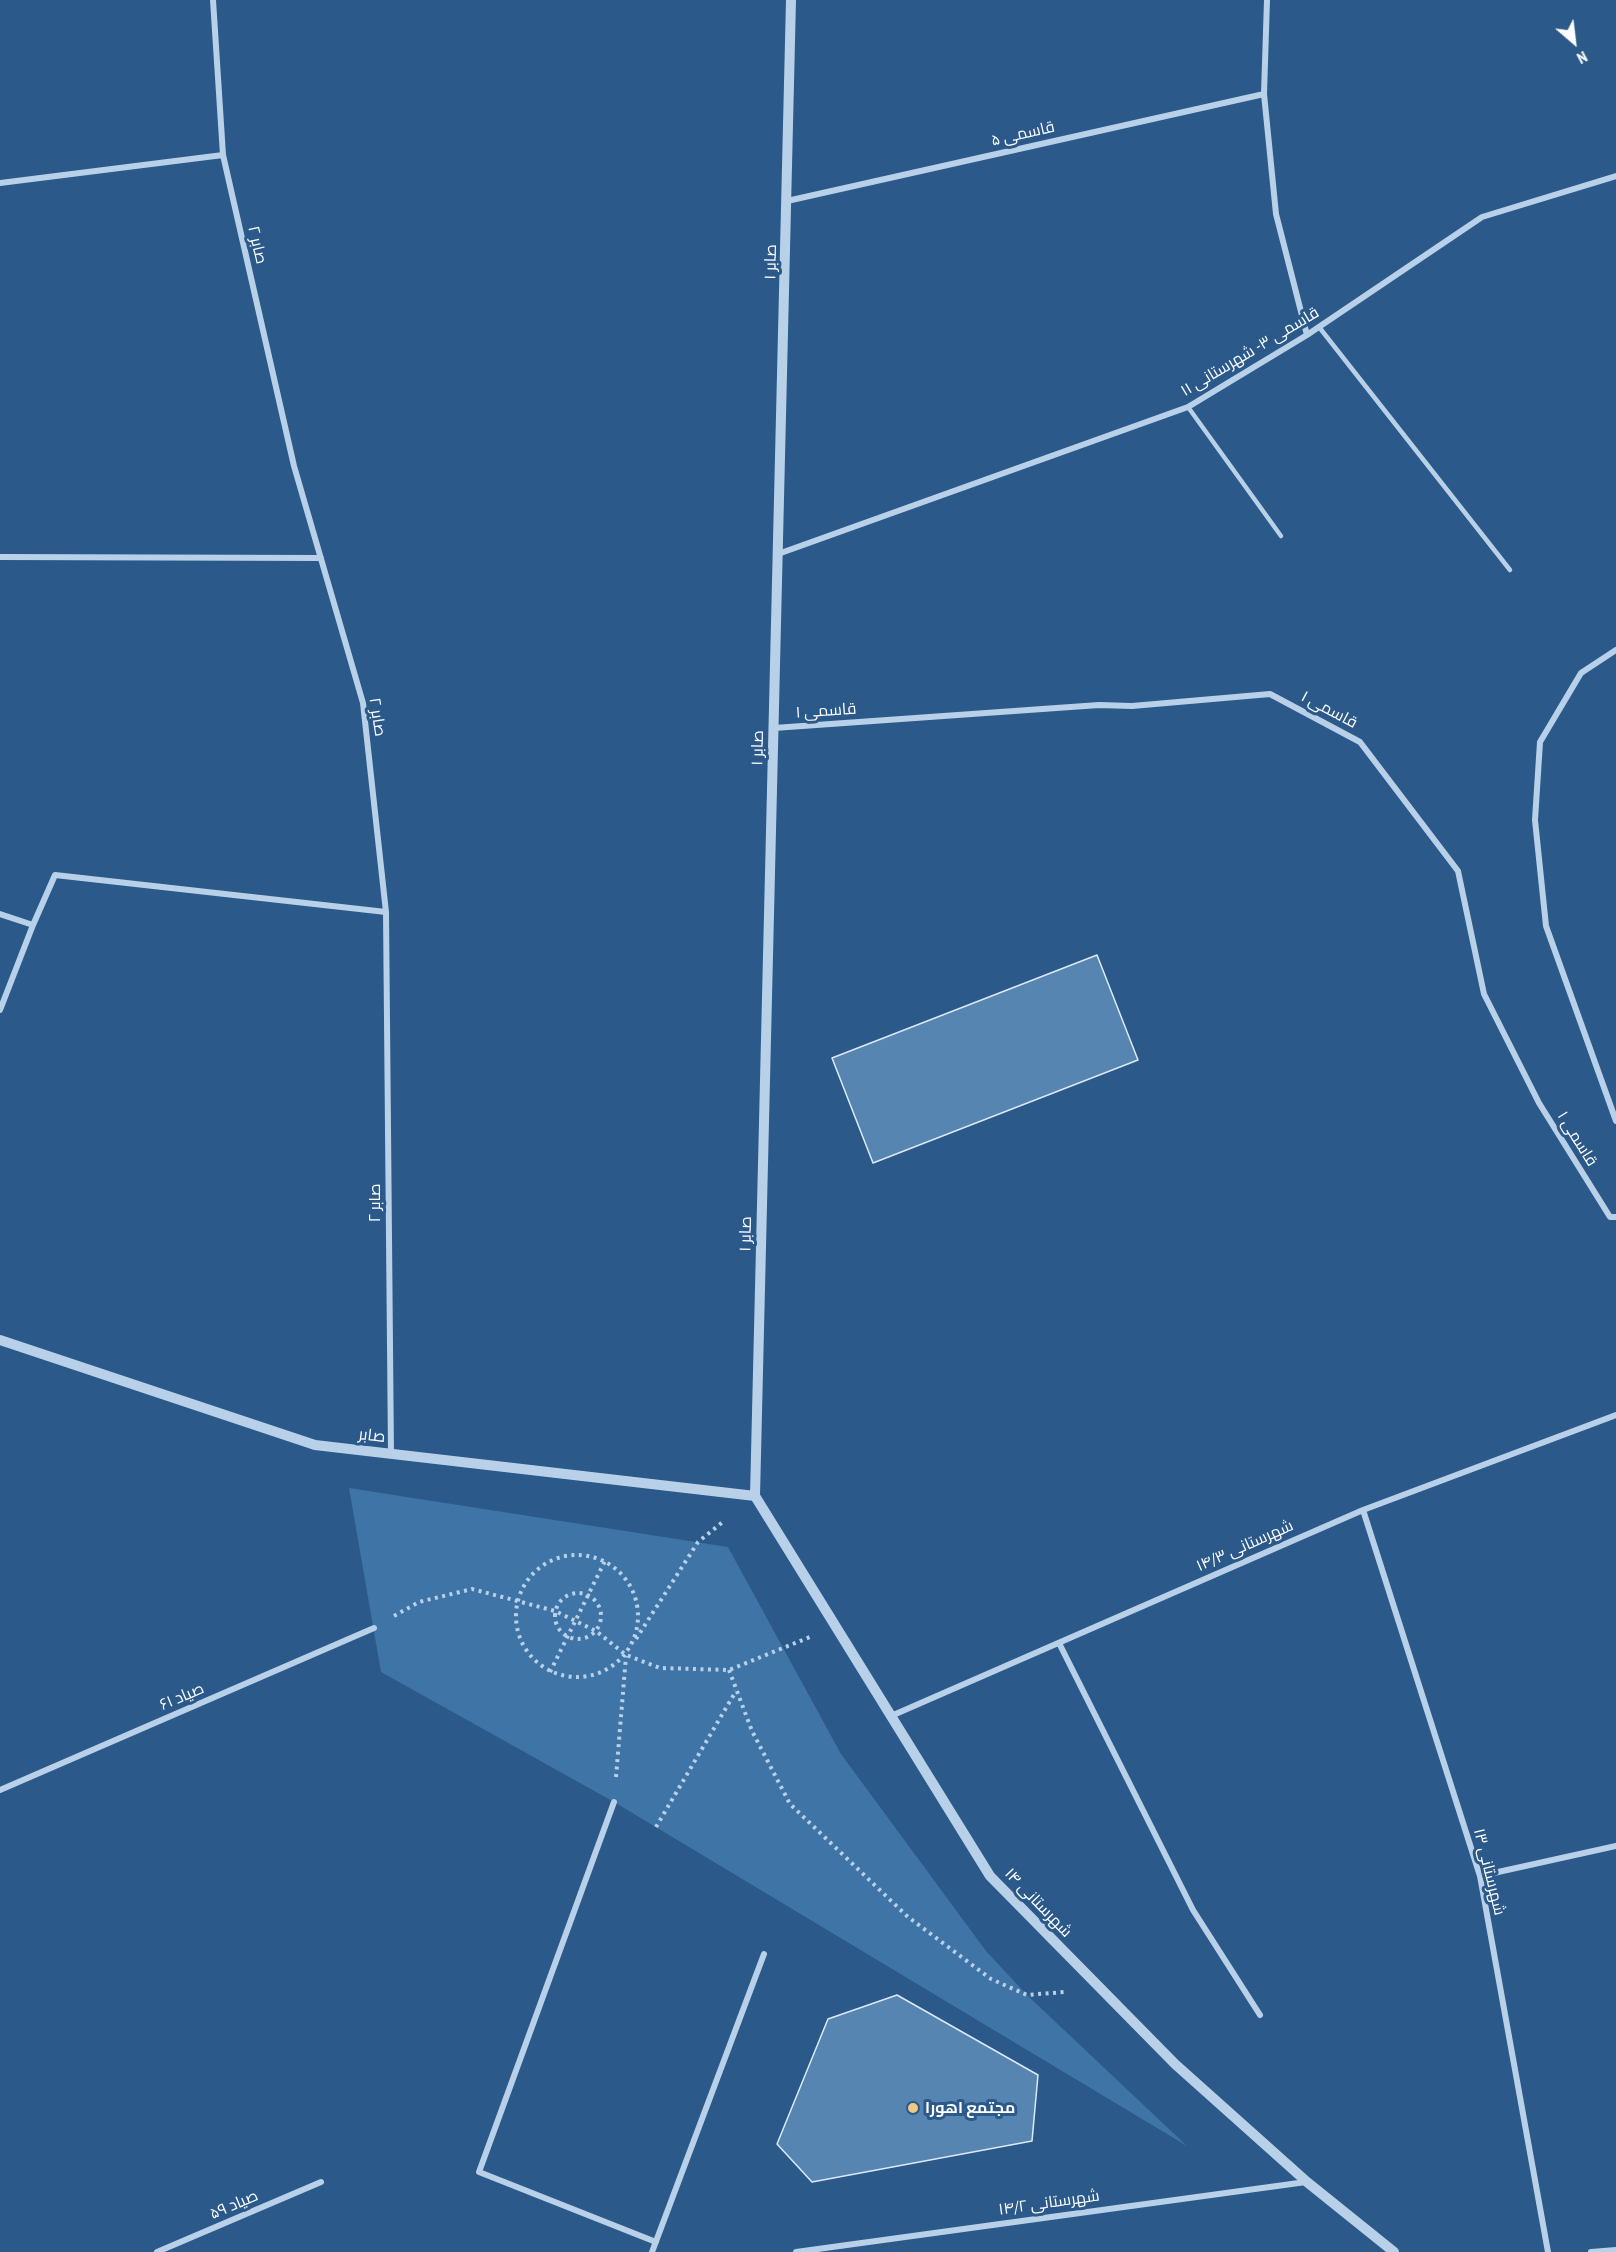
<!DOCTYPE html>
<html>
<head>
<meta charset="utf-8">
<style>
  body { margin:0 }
  #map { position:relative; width:1616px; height:2252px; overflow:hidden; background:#2a598a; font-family:"PT Sans Narrow",sans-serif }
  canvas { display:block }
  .north { position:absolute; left:1544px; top:12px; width:60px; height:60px; -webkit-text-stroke:4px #2a598a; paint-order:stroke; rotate:152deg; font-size:16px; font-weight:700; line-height:24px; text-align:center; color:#fff }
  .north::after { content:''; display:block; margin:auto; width:21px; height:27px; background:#fff; clip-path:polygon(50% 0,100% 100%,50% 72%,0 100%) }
</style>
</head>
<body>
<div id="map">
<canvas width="1616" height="2252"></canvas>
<div class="north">N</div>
</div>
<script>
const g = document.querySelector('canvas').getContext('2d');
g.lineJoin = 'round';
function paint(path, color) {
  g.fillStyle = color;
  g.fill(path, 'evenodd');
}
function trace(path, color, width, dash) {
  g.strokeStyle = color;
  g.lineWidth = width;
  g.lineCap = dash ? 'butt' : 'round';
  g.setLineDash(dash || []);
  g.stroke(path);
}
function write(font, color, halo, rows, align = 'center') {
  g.font = font + ' "PT Sans Narrow",Cairo,sans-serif';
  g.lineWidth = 6;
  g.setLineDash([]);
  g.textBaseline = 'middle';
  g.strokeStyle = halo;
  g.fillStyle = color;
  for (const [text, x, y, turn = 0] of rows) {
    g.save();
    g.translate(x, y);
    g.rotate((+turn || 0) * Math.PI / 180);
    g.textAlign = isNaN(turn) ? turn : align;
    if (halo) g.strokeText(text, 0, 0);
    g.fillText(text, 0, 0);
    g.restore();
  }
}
paint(new Path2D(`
  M349,1488l379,59 113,207 145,197 41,44 160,151 -573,-344 -233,-130z`), '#3f74a6');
const building = new Path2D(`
  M1097,955l41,105 -265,103 -41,-105z
  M897,1995l141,80 -6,66 -220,41 -35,-38 51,-125z`);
paint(building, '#5685b2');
trace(building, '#dceaf7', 1.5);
trace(new Path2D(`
  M516 1616a61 61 0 1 1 122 0a61 61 0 1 1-122 0Z
  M555 1616a23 23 0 1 1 46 0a23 23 0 1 1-46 0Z
  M394,1616l25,-14 53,-13 83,22 41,20 30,24 34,13 69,2 81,-33
  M636,1639l62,-97 26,-21
  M729,1670l23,61 38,73 118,113 83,62 36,16 37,-3
  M550,1672l55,-111
  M616,1777l10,-121
  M656,1827l80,-136`), '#b8d1e9', 4, [3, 4.5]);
trace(new Path2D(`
  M1319,327l191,243
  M1188,407l93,129`), '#b8d1e9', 4.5);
trace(new Path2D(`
  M213,0l10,155 71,311 69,237 23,209 5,542
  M1267,0l-3,94 12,120 31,121
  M0,183l223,-28
  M787,201l477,-107
  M778,554l410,-147 119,-72 175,-118 134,-41
  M0,557l321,1
  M1616,650l-35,23 -41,69 -5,78 11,106 70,195
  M774,728l325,-23 33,1 138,-12 90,48 98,129 26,123 55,109 71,114h6
  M0,914l33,11 22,-50 331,37
  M0,1010l33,-85
  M1363,1510l117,366 68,376
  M1059,1643l134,267 67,105
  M891,1716l472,-206 253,-95
  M0,1790l374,-162
  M614,1802l-135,370 177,70
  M1480,1876l136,-30
  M157,2252l164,-70
  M652,2252l112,-298
  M796,2252l510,-70
  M1591,2252l25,-2`), '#b8d1e9', 6);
trace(new Path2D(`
  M0,1340l315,105 440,51
  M755,1496l36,-1496
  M755,1496l235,380 185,188 132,118 87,70`), '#b8d1e9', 10);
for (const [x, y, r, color] of [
  [913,2108,6,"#efc980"]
]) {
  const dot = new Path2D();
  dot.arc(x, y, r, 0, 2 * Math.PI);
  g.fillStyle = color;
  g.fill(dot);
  trace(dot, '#2a598a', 2);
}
write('16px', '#fff', '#2a598a', [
  ["قاسمی ۵",1023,134,-13],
  ["صابر ۲",257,245,77],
  ["صابر ۱",771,262,-89],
  ["قاسمی ۳- شهرستانی ۱۱",1250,352,-31],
  ["قاسمی ۱",1329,710,28],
  ["قاسمی ۱",826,711,-4],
  ["صابر ۲",377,717,81],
  ["صابر ۱",758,748,-89],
  ["قاسمی ۱",1577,1139,58],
  ["صابر ۲",375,1203,-90],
  ["صابر ۱",746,1234,-89],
  ["صابر",372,1436,7],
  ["شهرستانی ۱۴/۳",1245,1546,-24],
  ["صیاد ۶۱",182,1697,-23],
  ["شهرستانی ۱۳",1489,1872,76],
  ["شهرستانی ۱۴",1038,1903,46],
  ["شهرستانی ۱۴/۲",1049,2203,-8],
  ["صیاد ۵۹",234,2205,-23]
]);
write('bold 16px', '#fff', '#2a598a', [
  ["مجتمع اهورا",925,2108]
], 'left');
</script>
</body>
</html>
